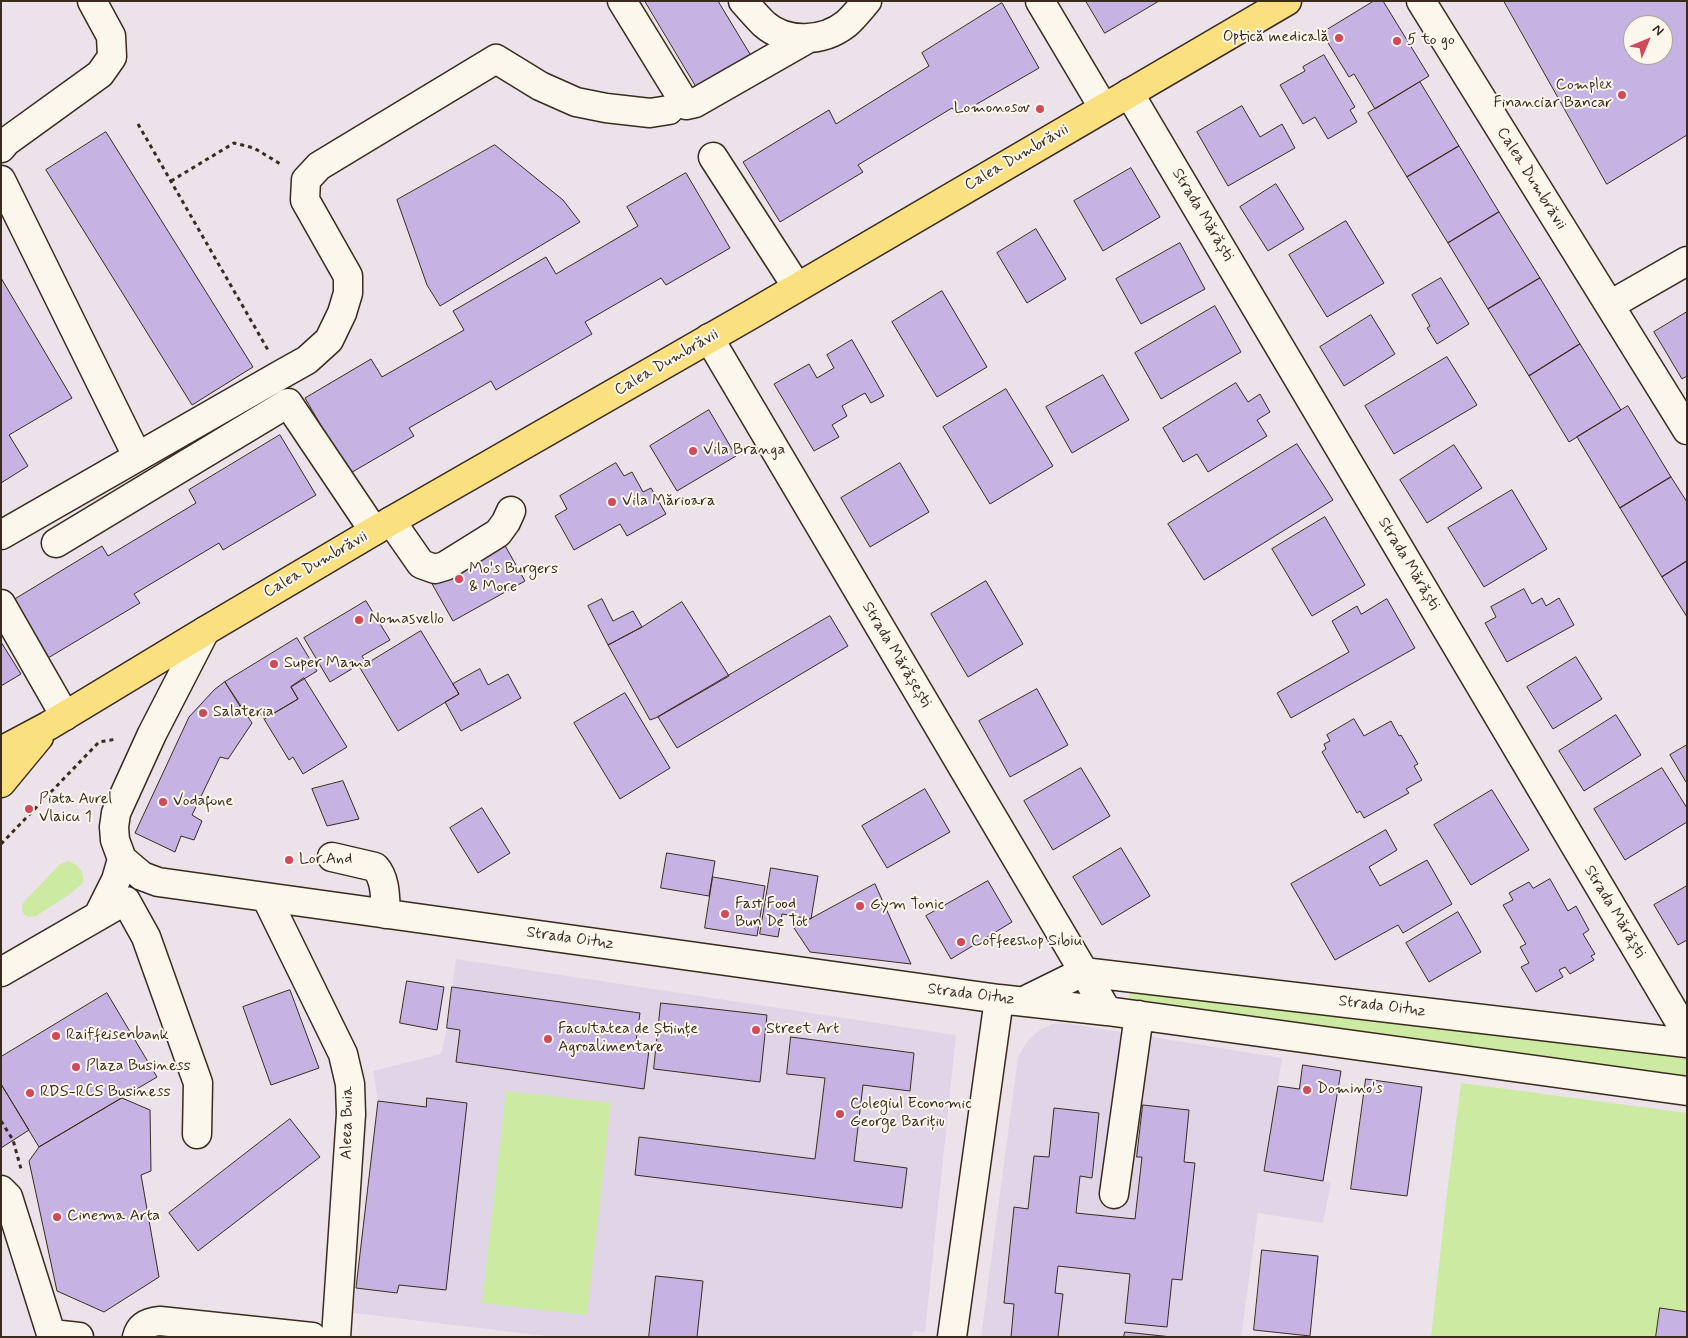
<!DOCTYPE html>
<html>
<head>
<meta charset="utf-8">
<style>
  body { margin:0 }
  #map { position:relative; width:1688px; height:1338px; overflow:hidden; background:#ebe3e9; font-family:Mynerve,sans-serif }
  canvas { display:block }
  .frame { position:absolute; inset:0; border:2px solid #3b2a1e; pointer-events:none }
  .north { position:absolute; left:1623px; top:15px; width:50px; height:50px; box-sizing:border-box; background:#fbf7ec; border:1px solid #aea59a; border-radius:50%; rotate:45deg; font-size:14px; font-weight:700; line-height:20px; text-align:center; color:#3b2a1e }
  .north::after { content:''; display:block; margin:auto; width:18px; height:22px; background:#d1495b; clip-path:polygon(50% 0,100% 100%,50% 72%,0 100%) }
</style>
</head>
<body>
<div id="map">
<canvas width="1688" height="1338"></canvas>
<div class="frame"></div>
<div class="north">N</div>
</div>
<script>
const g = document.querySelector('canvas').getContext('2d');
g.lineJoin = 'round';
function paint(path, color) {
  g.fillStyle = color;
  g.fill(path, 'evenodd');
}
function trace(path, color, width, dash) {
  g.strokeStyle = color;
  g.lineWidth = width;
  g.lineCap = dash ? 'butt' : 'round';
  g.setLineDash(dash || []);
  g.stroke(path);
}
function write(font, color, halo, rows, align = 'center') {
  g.font = font + ' Mynerve,sans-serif';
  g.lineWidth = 4;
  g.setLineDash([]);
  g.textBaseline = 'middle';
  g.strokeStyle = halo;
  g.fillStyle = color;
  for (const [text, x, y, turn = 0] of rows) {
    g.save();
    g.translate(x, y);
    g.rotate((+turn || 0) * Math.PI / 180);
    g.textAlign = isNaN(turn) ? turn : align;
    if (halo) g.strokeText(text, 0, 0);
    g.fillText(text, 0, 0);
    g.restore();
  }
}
paint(new Path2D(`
  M456,959l500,76 -31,297 -12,-1 -1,6h-358l-201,-24 25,-212 -5,-30 68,-17 6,-26z
  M1064,1023l218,35 -18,113 67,11 -8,41 -65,-10 -17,124h-69l-47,-5 -1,5h-143l37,-280 10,-17 12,-10 12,-6z`), '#e0d5e7');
paint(new Path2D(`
  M68,861c11,4 16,10 15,22l-13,11 -34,22c-11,3 -16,-3 -13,-13l37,-39z
  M1130,986l557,71v23l-558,-78z
  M1461,1083l226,30v224h-256l16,-144z
  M506,1091l105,12 -24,212 -105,-12z`), '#cceaa1');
const building = new Path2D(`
  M645,1h73l35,58 -54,32z
  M1086,1h73l-54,32z
  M1374,1h9l46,75 -54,33 -21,-35 -5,3 -27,-44z
  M1504,1h183v134l-80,49zM1633,25h30v30h-30z
  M1002,3l37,65 -81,47 -6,-7 -94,57 5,7 -83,50 -37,-60 86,-52 7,14 93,-58 -7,-13z
  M1324,55l31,52 -5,3 7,12 -29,17 -13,-22 -12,7 -23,-39 25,-14 -2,-4z
  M1420,82l39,64 -52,31 -39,-64z
  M1242,106l18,31 22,-13 13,24 -67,38 -31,-54z
  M106,132l147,235 -61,38 -146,-235z
  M495,145l68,55 17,22 -140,84 -13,-21 -30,-85z
  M1459,146l40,66 -51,31 -41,-66z
  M1131,168l29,49 -57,34 -29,-50z
  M686,173l44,75 -64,37 -5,-7 -76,44 7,12 -96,56 -5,-9 -82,47 5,8 -65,38 -44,-76 66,-39 11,18 82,-47 -11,-19 93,-54 10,17 82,-48 -11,-19z
  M1276,184l28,45 -36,22 -28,-44z
  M1499,212l41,66 -52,31 -40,-66z
  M1346,221l38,62 -57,34 -38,-62z
  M1036,229l30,50 -39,24 -30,-50z
  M1180,243l25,46 -64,35 -25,-45z
  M1,278l71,120 -63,37 19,31 -27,17z
  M1441,278l28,46 -32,20 -10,-16 3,-2 -18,-31z
  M1540,278l40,66 -51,32 -41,-67z
  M942,291l45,76 -50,30 -45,-75z
  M1215,306l26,46 -80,47 -26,-46z
  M1687,312v64l-5,3 -28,-47z
  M1371,315l24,39 -51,32 -24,-39z
  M852,340l32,56 -13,7 -6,-10 -23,13 5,10 -15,9 7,12 -25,14 -40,-67 35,-20 8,14 17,-10 -7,-13z
  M1580,344l41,66 -52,32 -40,-66z
  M1447,357l30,48 -83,49 -29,-48z
  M1103,375l26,45 -57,33 -26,-46z
  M1236,383l12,19 12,-8 10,18 -13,8 10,16 -59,36 -11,-18 -14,8 -20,-34z
  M1006,389l47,77 -63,38 -47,-77z
  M1628,406l43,71 -51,31 -43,-71z
  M709,410l27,46 -59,35 -27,-45z
  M280,435l36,60 -93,55 -4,-7 -85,51 6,9 -92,55 -35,-58 89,-54 6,10 88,-53 -7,-13z
  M1297,444l36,56 -129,80 -36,-56z
  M1454,445l28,43 -55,35 -27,-43z
  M616,463l8,13 8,-4 11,20 8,-4 15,26 -39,22 -7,-12 -46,26 -19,-34 12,-7 -7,-13z
  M900,463l29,49 -59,35 -29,-49z
  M1671,477l16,25v59l-25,16 -42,-69z
  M1512,490l35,59 -63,38 -36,-59z
  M1325,517l40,68 -53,31 -40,-67z
  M503,542l22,39 -72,40 -22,-39z
  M1687,561v56l-25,-40z
  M986,581l37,63 -55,33 -37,-63z
  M1524,589l8,15 10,-6 4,8 13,-8 15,27 -67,37 -22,-39 11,-6 -5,-10z
  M602,599l11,22 20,-10 9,16 -34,18 -20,-39z
  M1387,599l28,49 -124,70 -14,-25 72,-41 -17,-31 25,-15 4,8z
  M366,601l24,39 -28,16 3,5 -35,21 -26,-44z
  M682,602l47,74 -71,41 -8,3 -42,-75 34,-18z
  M830,616l18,30 -171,102 -19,-31z
  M421,631l38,63 -61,37 -38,-63z
  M297,638l20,33 -26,16 7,12 -34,20 -7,-11 -11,8 -21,-34z
  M1,642l20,32 -20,12z
  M1576,657l26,42 -49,30 -26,-42z
  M480,669l8,16 20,-11 13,24 -60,33 -16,-29 14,-8 -6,-10z
  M304,678l43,69 -44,27 -10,-17 -4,3 -25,-41 34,-20 -7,-12z
  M225,682l27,41 -24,36 -8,-2 -28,58 10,6 -8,19 -13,-4 -6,16 -40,-19 54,-116 25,-27z
  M1037,689l31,56 -58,32 -31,-56z
  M625,693l45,75 -50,31 -46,-76z
  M1616,715l25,40 -57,36 -25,-40z
  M1354,719l10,17 27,-15 8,15 2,-1 17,29 -4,2 8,14 -16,9 3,4 -45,25 -4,-7 -3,2 -35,-61 4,-3 -2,-5 6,-3 -3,-6z
  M1687,745v36l-1,1 -16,-27z
  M1081,768l29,48 -57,34 -29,-49z
  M1662,768l25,40v14l-62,38 -31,-51z
  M343,781l16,38 -32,7 -15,-37z
  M925,789l25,43 -63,36 -25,-42z
  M1492,790l37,60 -58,35 -37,-60z
  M482,808l28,45 -32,20 -28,-45z
  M1386,830l11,20 -28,17 11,19 47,-26 25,44 -49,29 -5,-8 -63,35 -44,-76z
  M1121,848l29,48 -48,29 -29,-48z
  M667,853l48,8 -6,35 -48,-8z
  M771,868l47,8 -7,43 -29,-5 -4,23 -18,-3z
  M713,877l52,9 -8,50 -52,-8z
  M1550,879l18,32 8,-5 13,24 -6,4 12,20 -4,2 3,4 -24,14 -5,-7 -6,3 4,7 -27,15 -15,-25 8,-4 -9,-16 6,-3 -23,-39 10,-5 -4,-7 20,-11 4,6z
  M988,881l24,41 -61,37 -25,-43z
  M875,884l36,80 -101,-12 -16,-24z
  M1687,886v54l-9,5 -24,-40z
  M1458,912l23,40 -52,30 -23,-39z
  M407,981l37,6 -7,43 -37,-7z
  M452,987l188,26 -5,35 14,2 -5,39 -188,-27 4,-32 -13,-2z
  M290,990l29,78 -48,17 -28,-78z
  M107,993l50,84 -118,70 -38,-63v-27z
  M661,1003l106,12 -7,67 -106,-13z
  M791,1037l123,16 -4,38 -47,-6 -9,76 53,7 -5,40 -267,-33 4,-38 176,22 10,-81 -38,-4z
  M1303,1065l38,6 -18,110 -59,-10 14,-85 21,3z
  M1366,1079l56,8 -15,109 -56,-7z
  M1,1084l28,46 -28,18z
  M122,1098l28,12 1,61 -10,4 18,102 -55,35 -47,-21 -28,-130 10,-14z
  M427,1098l40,5 -21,187 -47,-5 -2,8 -41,-5 22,-187 48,6z
  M1143,1105l46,5 -5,52 11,1 -13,117 -10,-1 -5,48 -42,-4 5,-49 -72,-8 -3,27 8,1 -5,43h-47l3,-33 -10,-1 10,-96 14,2 6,-53 15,1 5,-49 45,5 -7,65 -12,-2 -4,37 59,6 7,-62h-5z
  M290,1119l30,38 -122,94 -29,-38z
  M1262,1250l56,6 -8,80 -56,-6z
  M656,1276l47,5 -6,56h-48z
  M1660,1308l27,4v25h-31z
  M1125,1332l47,5h-48z`);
paint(building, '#c6b3e3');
trace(building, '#3b2a1e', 1);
const minor = new Path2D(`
  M622,1l64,104 9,-2 112,-64
  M743,1c7,8 14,16 21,23 23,20 59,18 82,0 8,-7 15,-16 21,-23
  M1040,1l63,106
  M1421,1l266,429
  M1129,93l558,941
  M1,148l5,-6 94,-68 12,-17 -1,-21 -19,-35
  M713,157l84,130
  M1,180l136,276
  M1610,305l77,-44
  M709,338l398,673
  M391,521l30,43 14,5 10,-3 53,-33 8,-11 5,-11
  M1,535l281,-161 25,-14 22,-20 13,-27 6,-20v-17l-43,-76 1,-20 13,-14 177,-107 44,27 36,16 30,6 44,5 19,-3
  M56,543l232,-140 86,128
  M1,604l64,112
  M332,857l43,10c11,12 10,31 11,47
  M122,859l20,17 16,6 841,117 108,12 580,80
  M266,897l77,157 7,30 1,30 -15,223
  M126,901l20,36 52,146 -1,51
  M98,916l18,-36 6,-21 -7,-19 -1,-13 2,-14 36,-79 53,-103
  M1,972l111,-64
  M1024,1001l59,-29 604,71
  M1,1190l7,7 44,140
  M1114,1194l25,-179
  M52,1334l27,3
  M137,1337c3,-12 12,-15 23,-16l152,16
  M952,1337l47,-338`);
const major = new Path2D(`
  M1,751l47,-25 157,-95 186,-110 361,-207 535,-313
  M1,783l38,-46`);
trace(minor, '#3b2a1e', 31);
trace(major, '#3b2a1e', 31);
trace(new Path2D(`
  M138,124l130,226
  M171,181l63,-38 20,5 28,17
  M1,844l98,-102 18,-3
  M1,1121l12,19 8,29`), '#3b2a1e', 3, [4, 4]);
trace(minor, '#fbf7ec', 28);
trace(major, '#fbe080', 28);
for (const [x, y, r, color] of [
  [1339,38,5,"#d1495b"],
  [1397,41,5,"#d1495b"],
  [1622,95,5,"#d1495b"],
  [1040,109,5,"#d1495b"],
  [693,451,5,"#d1495b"],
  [612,502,5,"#d1495b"],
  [459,579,5,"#d1495b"],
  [359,620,5,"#d1495b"],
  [274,664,5,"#d1495b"],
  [203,713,5,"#d1495b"],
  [163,802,5,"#d1495b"],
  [29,809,5,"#d1495b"],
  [289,860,5,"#d1495b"],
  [860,906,5,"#d1495b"],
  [725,914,5,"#d1495b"],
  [961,942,5,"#d1495b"],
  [756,1030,5,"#d1495b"],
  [56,1036,5,"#d1495b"],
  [548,1039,5,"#d1495b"],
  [76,1067,5,"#d1495b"],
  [1307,1090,5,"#d1495b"],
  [30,1093,5,"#d1495b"],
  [840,1114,5,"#d1495b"],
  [57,1217,5,"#d1495b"]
]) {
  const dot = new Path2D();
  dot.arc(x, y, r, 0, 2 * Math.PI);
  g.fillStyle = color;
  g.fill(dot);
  trace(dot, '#fbf7ec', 2);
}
write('16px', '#3b2a1e', '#fbf7ec', [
  ["Optică medicală",1329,38,"right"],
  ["5 to go",1407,41],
  ["Complex",1612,86,"right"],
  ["Financiar Bancar",1612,104,"right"],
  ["Lomonosov",1030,109,"right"],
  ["Vila Branga",703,451],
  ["Vila Mărioara",622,502],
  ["Mo's Burgers",469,570],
  ["& More",469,588],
  ["Nomasvello",369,620],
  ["Super Mama",284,664],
  ["Salateria",213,713],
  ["Piata Aurel",39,800],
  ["Vlaicu 1",39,818],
  ["Vodafone",173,802],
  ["Lor.And",299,860],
  ["Fast Food",735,905],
  ["Bun De Tot",735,923],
  ["Gym Tonic",870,906],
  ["Coffeeshop Sibiu",971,942],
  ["Facultatea de Științe",558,1030],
  ["Agroalimentare",558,1048],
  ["Street Art",766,1030],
  ["Raiffeisenbank",66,1036],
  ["Plaza Business",86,1067],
  ["Domino's",1317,1090],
  ["RDS-RCS Business",40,1093],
  ["Colegiul Economic",850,1105],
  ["George Barițiu",850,1123],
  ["Cinema Arta",67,1217]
], 'left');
write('16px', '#3b2a1e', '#fbf7ec', [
  ["Calea Dumbrăvii",1017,158,-30],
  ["Calea Dumbrăvii",1531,179,58],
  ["Strada Mărăști",1202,215,59],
  ["Calea Dumbrăvii",667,363,-30],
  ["Strada Mărăști",1408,564,59],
  ["Calea Dumbrăvii",316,565,-30],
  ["Strada Mărășești",896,655,59],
  ["Strada Mărăști",1614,912,59],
  ["Strada Oituz",570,939,8],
  ["Strada Oituz",971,995,7],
  ["Strada Oituz",1382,1007,7],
  ["Aleea Buia",348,1123,-89]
]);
</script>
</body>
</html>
